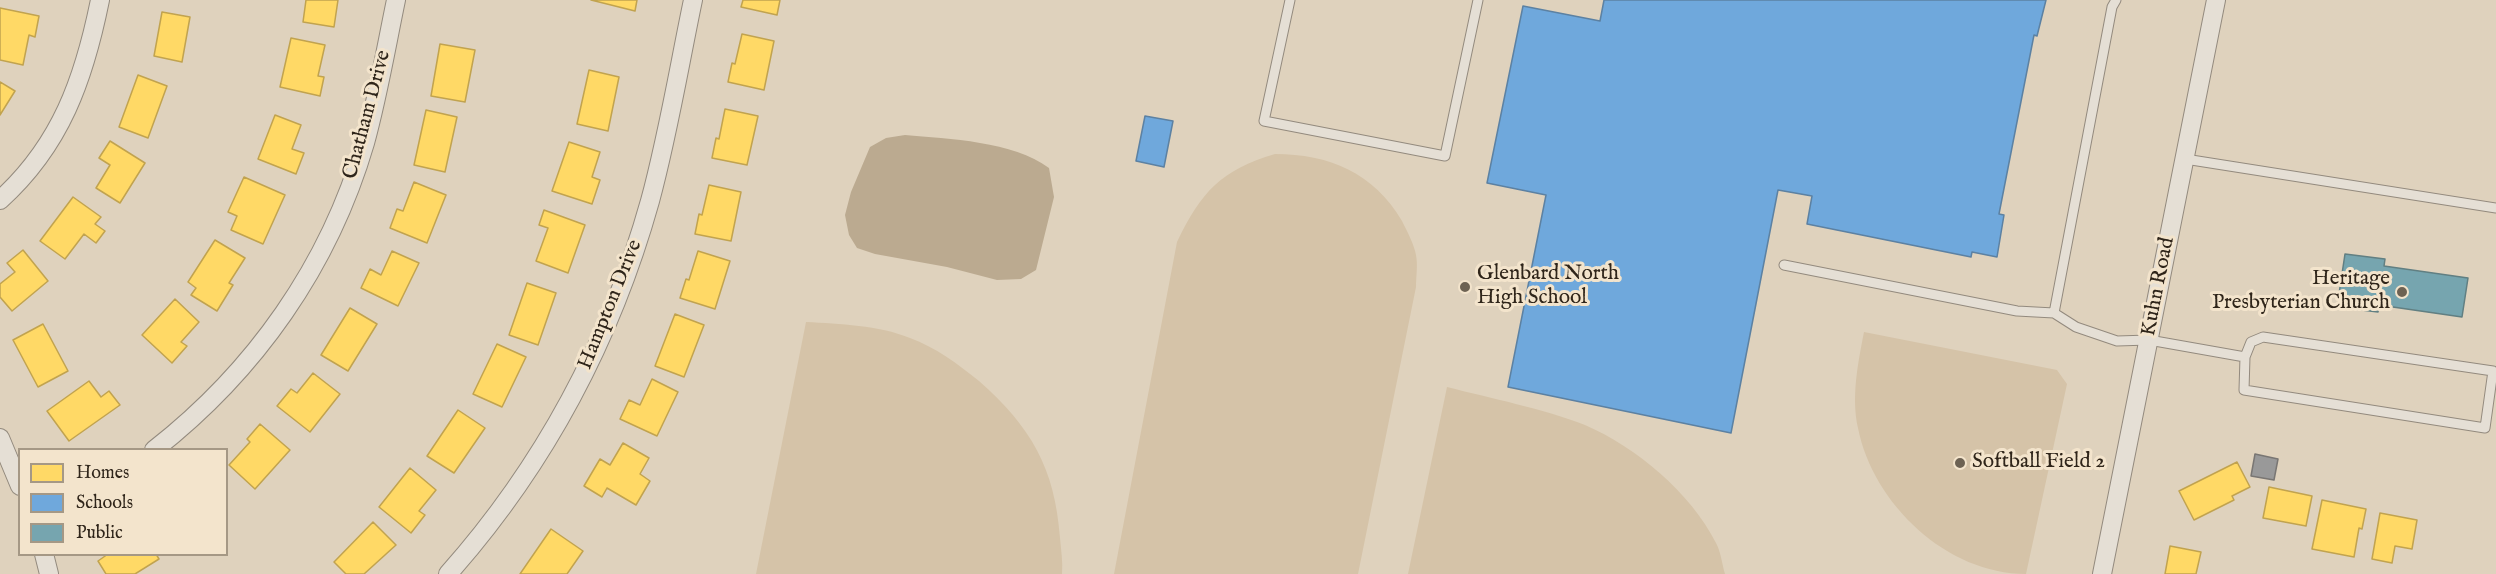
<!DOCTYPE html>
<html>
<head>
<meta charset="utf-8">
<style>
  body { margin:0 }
  #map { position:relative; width:2496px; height:574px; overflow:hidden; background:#dfd2bd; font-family:"IM FELL English",serif }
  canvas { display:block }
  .legend { position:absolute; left:18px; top:448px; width:210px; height:108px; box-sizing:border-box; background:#f3e4cc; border:2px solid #a59885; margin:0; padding:8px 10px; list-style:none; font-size:18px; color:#2f251a }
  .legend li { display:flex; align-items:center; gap:12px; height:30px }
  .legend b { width:30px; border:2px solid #a59885 }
</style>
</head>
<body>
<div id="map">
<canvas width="2496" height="574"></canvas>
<ul class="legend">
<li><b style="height:16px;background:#ffd966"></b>Homes</li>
<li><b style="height:16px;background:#6fa8dc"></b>Schools</li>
<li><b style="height:16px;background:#76a5af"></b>Public</li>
</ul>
</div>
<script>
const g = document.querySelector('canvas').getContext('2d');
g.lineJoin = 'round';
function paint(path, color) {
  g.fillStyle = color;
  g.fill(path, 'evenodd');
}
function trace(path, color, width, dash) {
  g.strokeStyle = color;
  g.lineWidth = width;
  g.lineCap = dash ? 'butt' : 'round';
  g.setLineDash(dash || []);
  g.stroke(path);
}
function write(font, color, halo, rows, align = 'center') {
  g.font = font + ' "IM FELL English",serif';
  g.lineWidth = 6;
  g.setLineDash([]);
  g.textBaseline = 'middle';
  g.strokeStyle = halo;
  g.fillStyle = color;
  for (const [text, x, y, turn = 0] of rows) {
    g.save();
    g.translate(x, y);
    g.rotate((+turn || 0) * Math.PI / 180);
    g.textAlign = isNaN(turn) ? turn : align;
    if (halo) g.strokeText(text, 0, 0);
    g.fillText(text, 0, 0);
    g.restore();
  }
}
paint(new Path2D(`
  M1275,154c54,0 99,19 127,67 5,10 12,23 14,34 2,10 0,22 0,32l-58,287h-244l63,-332c24,-50 44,-72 98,-88z
  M806,322c34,2 72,3 104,16 25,9 48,26 69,43 52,46 76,87 81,157 1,12 3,24 2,36h-306z
  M1864,332l193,38 10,14 -41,190c-79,0 -153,-70 -168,-146 -7,-31 0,-65 6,-96z
  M1447,387c43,11 97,22 138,38 51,22 106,68 131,118 5,9 6,21 9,31h-317z`), '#d5c3a8');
paint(new Path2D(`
  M905,135c44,4 108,6 144,33l5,29 -18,73 -15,9 -24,1 -50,-13 -72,-13 -18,-6 -8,-13 -4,-20 6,-23 19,-45 16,-9z`), '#bbaa90');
const homes = new Path2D(`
  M306,0h32l-4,27 -31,-5z
  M591,0h46l-2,11z
  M743,0h37l-3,15 -36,-8z
  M0,8l39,8 -4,21 -6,-2 -6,30 -23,-5z
  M162,12l28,5 -8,45 -28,-6z
  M742,34l32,7 -10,49 -36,-8 4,-19 3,1z
  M291,38l34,7 -7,31 6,1 -4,19 -40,-9z
  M440,44l35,6 -10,52 -34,-6z
  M589,70l30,7 -11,54 -31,-7z
  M138,75l29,11 -19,52 -29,-11z
  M0,82l15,9 -15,24z
  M725,109l33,7 -11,49 -35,-7 4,-20 3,1z
  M426,110l31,7 -12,55 -31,-7z
  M275,115l26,10 -9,24 12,4 -8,21 -38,-15z
  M110,141l35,22 -25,40 -24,-15 14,-23 -11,-7z
  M569,142l31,10 -8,25 8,3 -8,24 -40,-13z
  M244,177l41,18 -22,49 -32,-14 6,-14 -9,-4z
  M414,182l32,13 -19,48 -37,-15 7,-19 6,2z
  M709,185l32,7 -10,49 -36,-7 4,-20 3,1z
  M73,197l28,20 -6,7 10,7 -9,12 -12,-9 -19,25 -25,-18z
  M544,210l41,15 -17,48 -32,-12 12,-33 -9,-3z
  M215,240l30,18 -16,25 4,2 -16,26 -26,-16 5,-7 -8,-6z
  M23,250l25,31 -36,30 -12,-14v-13l15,-12 -8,-9z
  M392,251l27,12 -21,43 -37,-18 9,-19 11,6z
  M698,251l32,10 -15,48 -35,-11 6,-19 3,1z
  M527,283l29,10 -18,52 -29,-10z
  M175,299l24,23 -18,20 6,4 -15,17 -30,-28z
  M350,308l27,16 -29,47 -27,-16z
  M675,314l29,11 -20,52 -29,-11z
  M43,324l25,47 -30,16 -25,-47z
  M497,344l29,13 -24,50 -29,-13z
  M313,373l27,21 -30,38 -33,-26 14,-17 6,4z
  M652,379l26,13 -21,44 -37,-17 9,-19 11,5z
  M89,381l12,16 8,-6 11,14 -51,36 -22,-30z
  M458,410l27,18 -31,45 -27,-17z
  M260,424l30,26 -35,39 -26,-24 21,-23 -3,-3z
  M623,443l26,15 -9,16 10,7 -14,24 -29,-17 -5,9 -18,-11 16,-27 10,6z
  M2237,462l13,25 -18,9 2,4 -40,20 -15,-29z
  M410,468l26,22 -17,21 6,4 -14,18 -32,-26z
  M2269,487l43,9 -6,30 -43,-8z
  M2322,500l44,9 -4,20 -3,-1 -5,29 -42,-8z
  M2380,513l37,7 -5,29 -17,-3 -3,17 -20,-4z
  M373,522l23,23 -32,29h-18l-12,-12z
  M551,529l32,22 -16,23h-47z
  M2170,546l31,6 -5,22h-31z
  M108,554h48l3,5 -24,15h-29l-8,-13z`);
paint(homes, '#ffd966');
trace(homes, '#c1a34f', 1.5);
const schools = new Path2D(`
  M1604,0h442l-9,36 -3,-1 -35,179 5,1 -7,42 -25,-5 -1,5 -164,-33 5,-28 -34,-6 -47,243 -223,-46 38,-192 -59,-12 36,-177 77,15z
  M1145,116l28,5 -9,46 -28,-6z`);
paint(schools, '#6fa8dc');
trace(schools, '#5c81a2', 1.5);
const public = new Path2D(`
  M2345,254l40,5 -1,7 84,12 -6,39 -83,-12 -1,7 -41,-5z`);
paint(public, '#76a5af');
trace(public, '#617f82', 1.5);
const industry = new Path2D(`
  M2255,454l23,5 -4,21 -23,-4z`);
paint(industry, '#999');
trace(industry, '#797673', 1.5);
const service = new Path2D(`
  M1290,0l-26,121 181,35 33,-156
  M2116,0l-4,7 -58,306 22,14 41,14 32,-1 96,17
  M2185,159l311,49
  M1784,265l233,46 37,2
  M2263,337l230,34 -8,57 -241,-38 1,-33 6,-15z`);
const minor = new Path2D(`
  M0,200c61,-55 84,-121 100,-200
  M0,438l20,48
  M154,450c101,-79 175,-184 211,-307 13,-47 21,-95 31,-143
  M44,554l5,20
  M448,574c96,-108 163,-234 202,-373 18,-66 29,-134 43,-201
  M2102,574l114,-574`);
trace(service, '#938a7e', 11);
trace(minor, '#938a7e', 20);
trace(service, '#e5dfd5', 9);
trace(minor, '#e5dfd5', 18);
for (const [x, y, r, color] of [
  [1465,287,6,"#6d6253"],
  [2402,292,6,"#6d6253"],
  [1960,463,6,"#6d6253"]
]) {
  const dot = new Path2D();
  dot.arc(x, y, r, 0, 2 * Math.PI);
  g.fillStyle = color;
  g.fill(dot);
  trace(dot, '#f3e4cc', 2);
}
write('21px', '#2f251a', '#f3e4cc', [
  ["Chatham Drive",368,115,-75],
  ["Kuhn Road",2159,287,-79],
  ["Hampton Drive",611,305,-68]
]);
write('21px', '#2f251a', '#f3e4cc', [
  ["Glenbard North",1477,275],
  ["High School",1477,299],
  ["Heritage",2390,280,"right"],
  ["Presbyterian Church",2390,304,"right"],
  ["Softball Field 2",1972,463]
], 'left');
</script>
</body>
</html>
